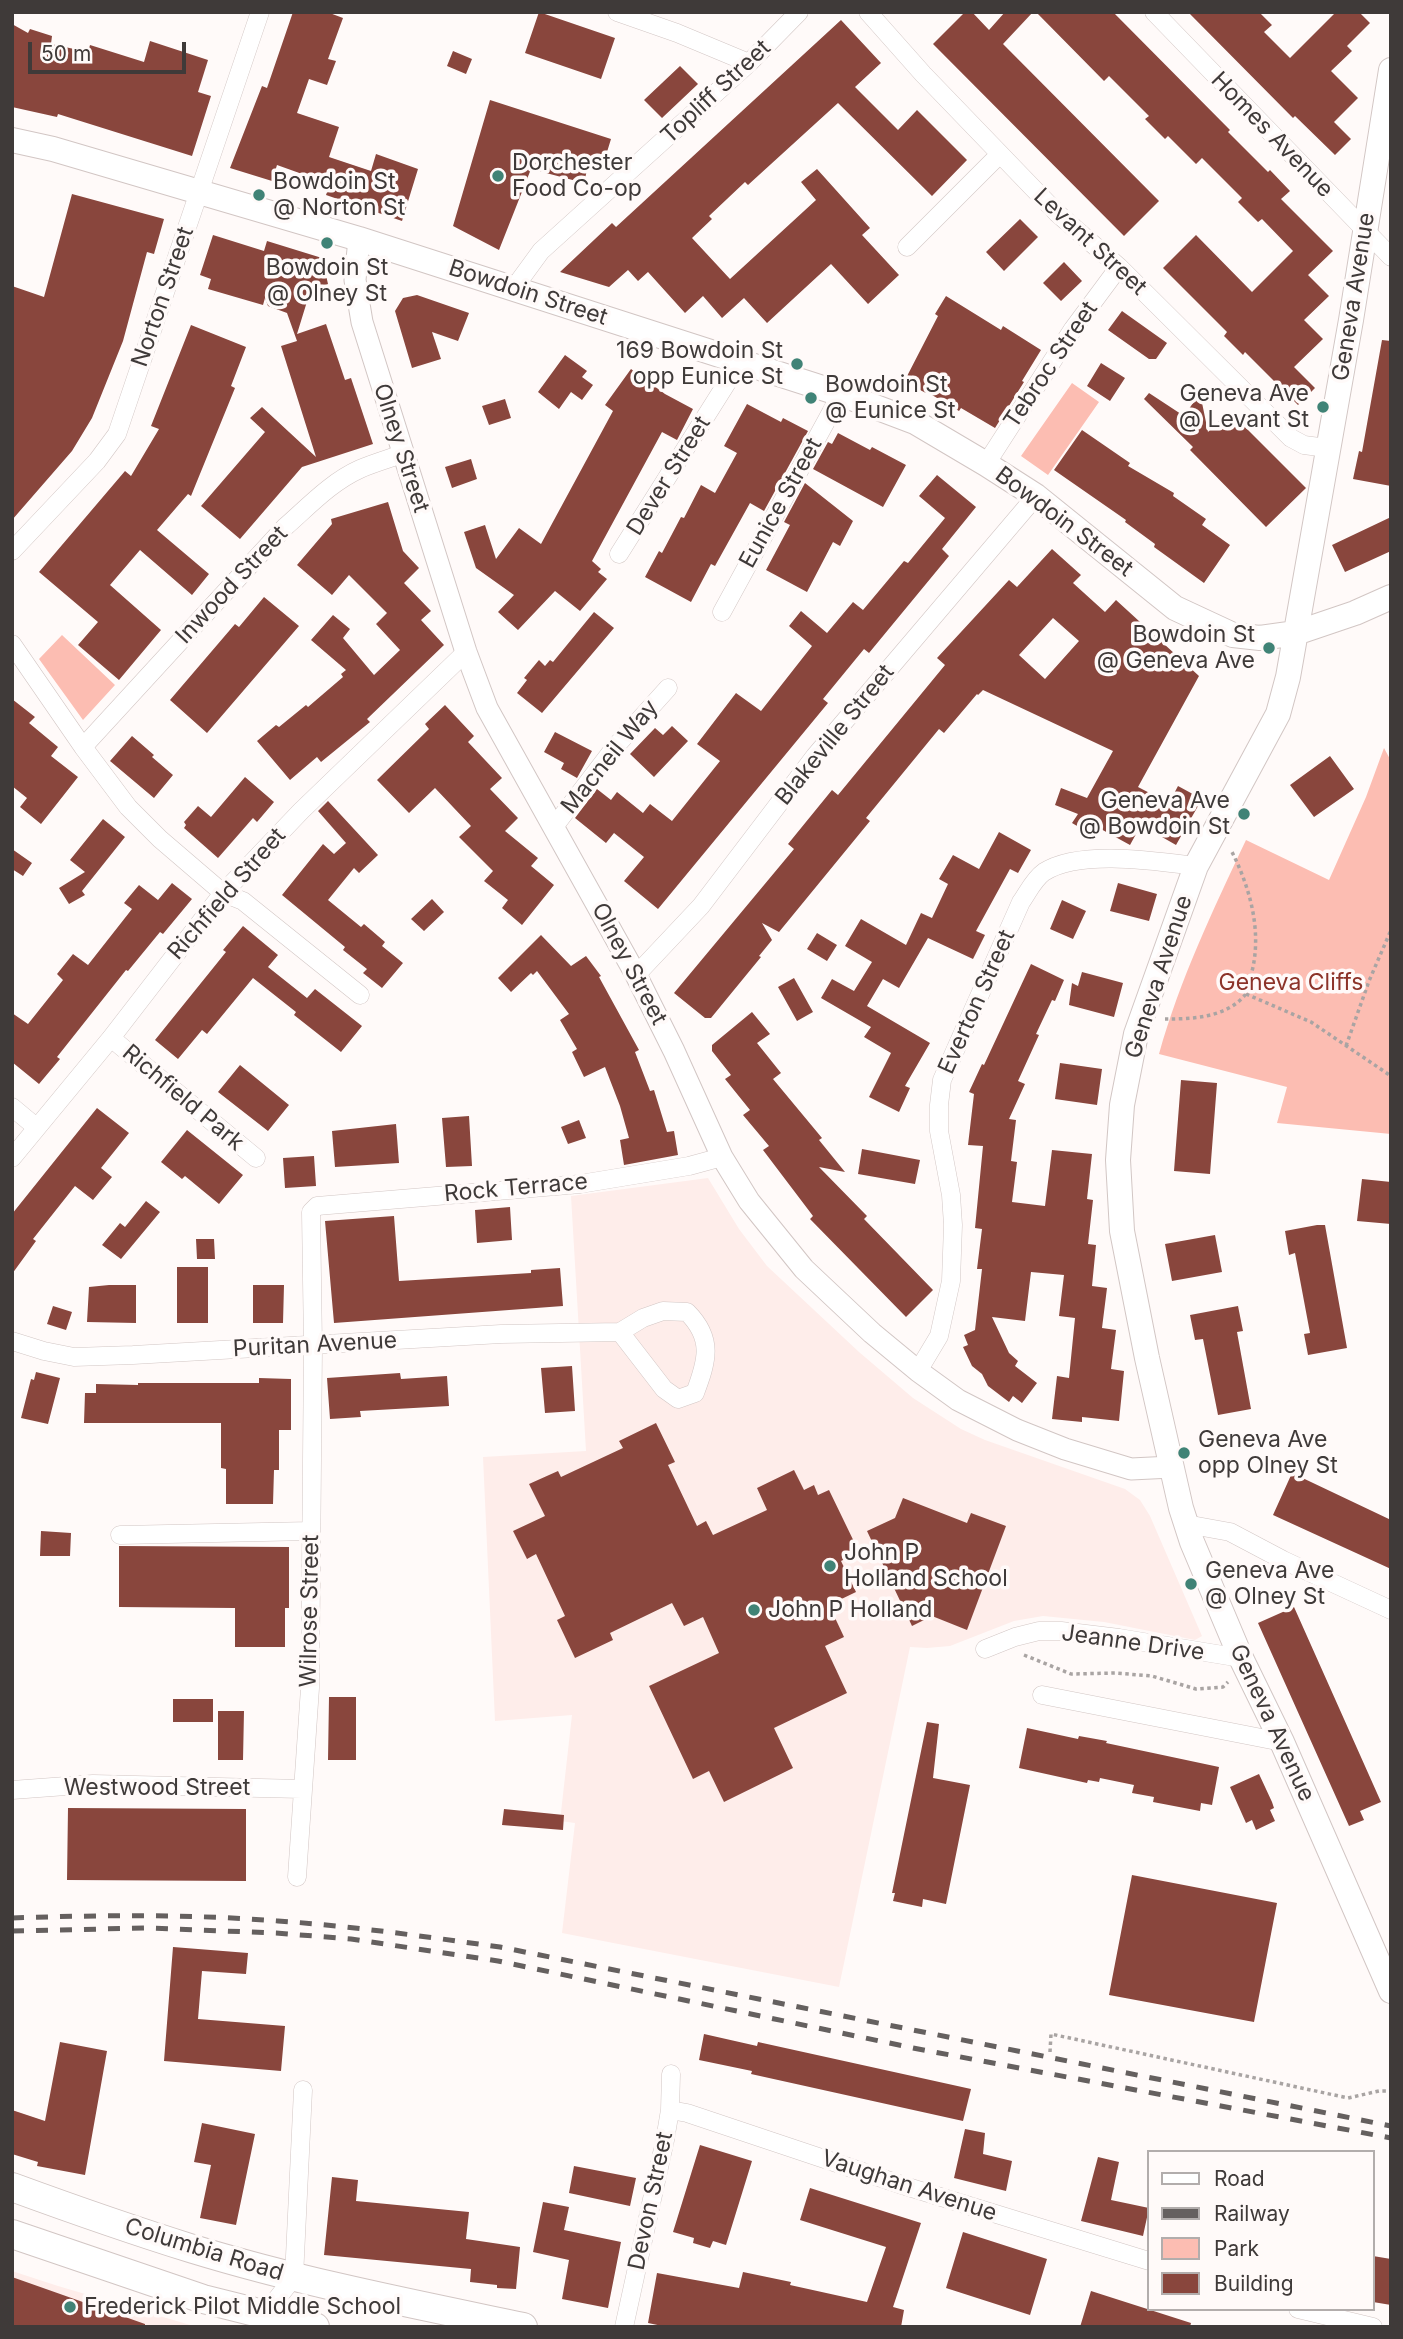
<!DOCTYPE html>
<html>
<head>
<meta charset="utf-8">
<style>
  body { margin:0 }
  #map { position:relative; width:1403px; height:2339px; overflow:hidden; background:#fffaf9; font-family:Inter,sans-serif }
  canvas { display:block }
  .frame { position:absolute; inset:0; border:14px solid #3f3a39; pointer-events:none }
  .legend { position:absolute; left:1147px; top:2150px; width:228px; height:161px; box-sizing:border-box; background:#fffaf9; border:2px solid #b2adac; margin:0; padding:9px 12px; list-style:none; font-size:21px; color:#3f3a39 }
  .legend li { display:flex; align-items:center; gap:14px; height:35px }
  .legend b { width:35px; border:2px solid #b2adac }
  .scale { position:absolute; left:28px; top:42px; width:158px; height:32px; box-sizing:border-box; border:4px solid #3f3a39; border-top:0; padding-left:9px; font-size:21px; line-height:24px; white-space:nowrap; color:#3f3a39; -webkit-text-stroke:5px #fffaf9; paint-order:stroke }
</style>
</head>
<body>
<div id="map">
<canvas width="1403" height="2339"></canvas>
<div class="frame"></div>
<ul class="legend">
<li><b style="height:9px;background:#fff"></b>Road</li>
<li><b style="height:9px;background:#65605f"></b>Railway</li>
<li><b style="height:19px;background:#fcbdb2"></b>Park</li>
<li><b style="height:19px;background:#89463d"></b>Building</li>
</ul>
<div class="scale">50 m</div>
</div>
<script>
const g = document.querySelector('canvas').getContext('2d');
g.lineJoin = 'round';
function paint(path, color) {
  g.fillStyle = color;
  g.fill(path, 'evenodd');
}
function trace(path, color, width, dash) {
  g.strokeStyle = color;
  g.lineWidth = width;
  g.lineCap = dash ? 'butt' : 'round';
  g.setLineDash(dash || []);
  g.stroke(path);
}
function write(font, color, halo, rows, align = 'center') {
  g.font = font + ' Inter,sans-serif';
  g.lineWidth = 7;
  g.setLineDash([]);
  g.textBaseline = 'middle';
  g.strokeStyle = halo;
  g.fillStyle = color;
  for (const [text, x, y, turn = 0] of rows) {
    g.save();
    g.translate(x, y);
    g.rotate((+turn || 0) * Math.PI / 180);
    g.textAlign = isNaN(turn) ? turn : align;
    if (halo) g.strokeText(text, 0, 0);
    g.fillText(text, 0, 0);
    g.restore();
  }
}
paint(new Path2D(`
  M708,1178l31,51 28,37 92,86 54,46 48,31 24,11 140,49 15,11 10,16 52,120 -7,4 -91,-18 -61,-6 -29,5 -64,25 -23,2 -17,-1 -71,340 -277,-54 13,-110 -15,-2 12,-106 -77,6 -12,-264 103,-6 -15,-255z
  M12,2271l46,15 139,41h-185z`), '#feedea');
paint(new Path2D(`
  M1072,383l27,19 -51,73 -27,-19z
  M62,635l53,50 -32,35 -44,-61z
  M1384,748l7,13v373l-114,-11 10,-36 -128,-33c21,-75 54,-144 87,-214l83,40 37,-83z`), '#fcbdb2');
paint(new Path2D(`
  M293,12h34l16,6 -15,41 8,2 -9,24 -18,-6 -12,34 42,14 -10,30 42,14 5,-17 42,15 -16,52 -76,-26 4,-11 -53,-19 -5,16 -42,-13 32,-82 5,2z
  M539,12l76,26 -14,41 -76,-26z
  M965,12h7l17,18 16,-18h28l-30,32 156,157 -35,35 -191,-192z
  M1036,12h77l117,118 -2,2 40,40 2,-2 20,21 -9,8 52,52 -25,24 21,21 -25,24 19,19 -29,28 21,21 -17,17 -53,-53 -2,3 -19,-19 3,-4 -64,-64 33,-33 56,57 41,-41 -31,-32 -4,3 -20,-20 4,-4 -40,-40 -6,6 -28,-28 -3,3 -20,-20 4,-3 -40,-40 -5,5z
  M1188,12h71l13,13 -8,7 26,26 46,-46h23l11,11 -23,23 5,5 -21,20 27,27 -24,24 17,17 -16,16 -40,-39 -2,2z
  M841,20l40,43 -26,24 43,43 19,-20 50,50 -35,36 -94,-93 -90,82 -3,-3 -36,34 3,3 -20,19 38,41 86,-79 -15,-18 16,-13 53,59 -8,7 37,40 -31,29 -37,-40 -64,59 -23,-25 -22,20 -19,-22 -18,17 -37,-41 -10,9 -10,-11 -19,17 -49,-15 52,-49 4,4z
  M12,24l16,9 2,-4 22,7 -1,8 37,8 2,-7 54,17 6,-21 58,19 -10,32 13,4 -19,60 -134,-42 -1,3 -45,-10z
  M453,51l19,8 -6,15 -19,-8z
  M680,66l18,18 -36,34 -18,-18z
  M490,100l121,39 -8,26 -14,-4 -5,22 -53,-14 -32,81 -46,-24z
  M72,194l92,25 -10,35 -7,-2 -24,89 -31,77 -20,33 -60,69v-234l32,11z
  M1020,219l18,18 -34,34 -18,-19z
  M213,235l51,16 3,-10 55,17 6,26 -19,11 -12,39 29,-10 19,56 6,-2 22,66 -71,23 -62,72 -39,-33 64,-74 -15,-14 12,-11 54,50 -35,-111 16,-5 -10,-28 -19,-7 -3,-8 -2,7 -55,-16 3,-10 -11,-4z
  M1064,262l18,19 -21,20 -18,-18z
  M417,295l52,18 -11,28 -26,-9 9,27 -29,9 -17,-57 8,-13z
  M946,296l55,34 2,-4 38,24 -19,31 2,1 -29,46 -34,-20 -2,3 -32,-19 -1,1 -22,-11 34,-66 -3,-2z
  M1122,311l45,32 -11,16h-7l-41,-29z
  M191,325l55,22 -15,39 4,2 -44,108 -3,-2 -31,36 52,44 -17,21 -52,-45 -30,35 51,45 -42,50 -41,-35 20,-23 -59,-50 86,-101 6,5 28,-47 -8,-3z
  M1382,340l9,1v145l-38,-7 6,-28 3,1z
  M565,355l22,16 -5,6 11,8 -11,15 -11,-8 -12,17 -21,-17z
  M1101,363l24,15 -15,23 -23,-15z
  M631,369l34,25 28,15 -16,31 -15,-8 -70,129 9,8 -3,3 9,7 -27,32 -25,-20 -37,39 -20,-18 16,-17 -38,-27 -12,-36 21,-7 11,34 23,-31 22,16 72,-133 -8,-6z
  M1149,393l35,23 16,-23 8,39 21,-21 77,77 -40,39 -76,-77 3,-3 -49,-48z
  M505,399l6,19 -22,7 -7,-19z
  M747,404l34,18 2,-4 25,13 -44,80 -14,-8 -35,63 -4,-2 -20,38 -46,-25 14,-26 3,2 19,-36 3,1 17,-33 14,8 22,-40 -13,-7z
  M1082,430l48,33 -2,3 46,27 -1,3 33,23 -4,6 28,20 -26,38 -50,-36 1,-3 -30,-22 1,-2 -72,-50z
  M838,433l32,17 2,-3 34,18 -23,42 -70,-38 15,-27 4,2z
  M471,459l6,20 -25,9 -7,-21z
  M937,475l39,32 -34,42 7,7 -80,97 -5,-4 -41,50 5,4 -170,206 -34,-28 20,-24 -30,-24 -8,10 -31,-25 22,-29 14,11 6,-8 26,21 7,-9 22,17 48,-60 -23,-17 39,-51 25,18 51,-65 -23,-20 12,-15 26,22 26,-31 10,8 41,-49 4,2 37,-45 -26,-22z
  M805,483l48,38 -13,25 -7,-4 -26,50 -41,-22 24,-45 -6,-3z
  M388,502l15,49 16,17 -15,15 27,28 -10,9 23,25 -77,74 3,3 -49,40 -4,-5 -27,23 -33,-39 19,-16 3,2 27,-22 2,2 35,-30 -2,-3 5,-4 -35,-30 22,-25 17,14 -7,9 31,37 26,-25 -24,-26 11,-11 -38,-38 -17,20 -35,-30 35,-41 -1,-5z
  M1391,517v34l-46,21 -13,-27z
  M1052,549l29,26 -8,8 32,29 11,-12 83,76 -61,111 31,16 9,-17 24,13 -26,46 -35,-20 -11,20 -31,-17 -5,8 -22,-13 6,-9 -23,-9 6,-17 26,10 26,-47 -130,-61 -5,5 -1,-1 -33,39 -5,-4 -73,89 4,3 -91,111 -17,-9 10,17 -13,16 2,1 -50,61h-6l-31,-25 120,-144 -6,-5 44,-54 6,5 107,-130 -8,-7 72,-78 8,7zM1053,618l26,23 -34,38 -26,-24z
  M264,597l35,29 -92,107 -37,-33 65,-76 4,3z
  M594,612l20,16 -72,85 -25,-20 10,-13 -3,-2 15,-18 6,6 5,-6 3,2z
  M12,699l23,18 -6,6 29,24 -7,9 27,21 -37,47 -21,-17 7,-9 -15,-12z
  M445,705l29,31 -6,6 34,36 -12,11 28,29 -13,13 33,27 -7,8 23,19 -32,40 -20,-17 6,-8 -24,-19 9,-10 -34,-34 12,-11 -36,-38 -26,25 -32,-33 52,-51 -4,-5z
  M672,726l16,15 -34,36 -24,-23 25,-26 8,7z
  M555,732l37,19 -15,27 -16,-9 3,-6 -20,-11z
  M132,736l22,19 -2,2 21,18 -19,23 -44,-37z
  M1330,756l24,33 -40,28 -24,-32z
  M245,777l29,25 -17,20 -4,-4 -35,40 -34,-30 2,-3 -2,-3 14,-16 13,11z
  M328,801l50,54 -19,18 -5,-5 -26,32 33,27 3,-3 21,18 -3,4 21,17 -21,25 -19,-15 4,-4 -24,-19 2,-3 -63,-52 41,-51 11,10 12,-11 -28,-32z
  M103,819l22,18 -43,54 3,4 -16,9 -10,-16 26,-16 -15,-12z
  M999,832l32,18 -13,23 -8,-4 -34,62 9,4 -12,24 -45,-21 -29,50 -16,-9 -16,27 63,37 -25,43 5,2 -11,24 -30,-15 22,-44 -27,-16 7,-10 -50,-29 11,-19 22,12 18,-29 -27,-16 16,-27 45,26 15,-32 11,5 16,-34 -9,-5 14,-24 26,14z
  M12,849l20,14 -9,13 -11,-7z
  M172,883l20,16 -29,35 -3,-2 -32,39 -2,-1 -69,87 3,2 -21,25 -27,-22v-49l16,11 35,-44 -6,-6 16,-20 15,11 44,-56 -8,-6 15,-18 19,15z
  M1118,883l39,11 -8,27 -39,-10z
  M432,899l12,13 -20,19 -13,-12z
  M1062,900l24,11 -13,28 -23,-10z
  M243,926l35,29 -10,12 39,31 8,-9 47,37 -21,26 -47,-37 2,-3 -43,-34 -46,56 -5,-4 -24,29 -23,-19 71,-88 -3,-2z
  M817,933l20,12 -10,16 -20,-12z
  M541,935l30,31 15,-10 15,20 -2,1 40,73 -4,2 15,39 4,-1 13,42 7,-1 4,24 -54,10 -4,-25 9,-2 -9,-32 -15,-39 -21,10 -12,-25 5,-3 -17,-29 9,-6 -32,-43 -4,4 -2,-2 -20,19 -13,-14z
  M1031,964l33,16 -9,21 -3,-1 -16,34 3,1 -21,46 7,3 -16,35 7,1 -5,41 6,1 -5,40 33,4 7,-56 40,4 -5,45 6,1 -5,44 8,1 -4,41 15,2 -5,40 14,2 -5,39 13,2 -5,50 -37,-4v5l-30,-3 5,-43 12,2 6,-60 -16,-2 5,-41 -33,-3 -6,49 -33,-4 17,36 9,8 -3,5 22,17 -15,20 -9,-7 -4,6 -21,-16 -6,-12 -10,-8 -9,-19 5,-2 -4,-10 11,-5 7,-61h-5l5,-40 -7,-1 8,-82 -15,-1 6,-51 -5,-2 13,-28 2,1z
  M1082,972l41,11 -9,34 -45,-12 3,-22 6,3z
  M794,978l19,34 -16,9 -19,-34z
  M752,1012l18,22 -13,9 24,30 -8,6 49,59 -3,2 26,32 -26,-5 48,49 -3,3 69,71 -27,27 -96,-98 3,-3 -50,-66 6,-4 -26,-31 7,-5 -25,-31 6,-4 -19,-24v-6z
  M1060,1063l42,6 -5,36 -42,-6z
  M240,1065l49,40 -21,26 -50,-39z
  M1181,1080l36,3 -7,91 -36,-3z
  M97,1108l32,25 -28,35 11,9 -19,23 -18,-14 -42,53 3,2 -24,33v-60z
  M469,1116l3,50 -26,1 -4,-49z
  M579,1120l7,18 -18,6 -7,-17z
  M396,1124l3,39 -64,4 -3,-36z
  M187,1130l56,45 -24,29 -34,-28 -3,3 -21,-17z
  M862,1149l58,11 -5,24 -57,-10z
  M314,1156l2,30 -31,2 -2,-30z
  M1362,1179l29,3v42l-34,-3z
  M146,1201l14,11 -39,47 -19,-14 18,-22 5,4z
  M510,1207l2,33 -35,3 -2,-33z
  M394,1216l5,65 132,-8v-3l29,-2 3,38 -229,17 -9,-102z
  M1317,1225h8l22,123 -39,7 -4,-21 6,-1 -15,-80 -6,2 -4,-24z
  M1215,1235l7,37 -50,9 -7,-37z
  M196,1239h18l1,20h-18z
  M177,1267h31v56h-31z
  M109,1285h27v38l-49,-1 2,-35z
  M253,1285h31l-1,38h-30z
  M53,1306l19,6 -6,18 -19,-6z
  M1238,1306l5,25 -6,1 14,77 -33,6 -15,-76 -8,1 -5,-25z
  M572,1366l3,45 -30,2 -4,-45z
  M36,1372l24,6 -12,46 -27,-6 10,-39 3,1z
  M400,1373l1,6 46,-3 2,30 -89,5 1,6 -31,2 -3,-41z
  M259,1378l32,1v51h-12v40h-5l-1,34h-47v-35l-5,-1v-45h-137l1,-30h11v-9l42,1v-2h121z
  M656,1423l19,39 -7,3 29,61 9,-5 7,14 54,-25 -10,-22 37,-18 10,20 10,-5 4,10 11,-5 30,62 -18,9 15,31 -27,13 15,32 -19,9 22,47 -73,35 19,40 -69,34 -15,-31 -16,8 -44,-93 70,-33 -16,-36 -19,9 -12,-23 -62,30 3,7 -38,18 -18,-38 8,-4 -29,-62 -9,5 -14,-28 32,-15 -16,-32 29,-13 3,6 62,-29 -4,-7z
  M1292,1473l99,47v49l-118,-54z
  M903,1498l64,25 4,-10 35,13 -39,104 -35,-14 -20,10 -45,-95 28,-13z
  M41,1531l30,2 -1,23h-30z
  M119,1546l170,1v61h-4v39h-50v-39l-116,-1z
  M1294,1607l87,195 -21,9 4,9 -15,6 -91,-203z
  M329,1697h27v63h-28z
  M173,1699h40v23h-40z
  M218,1711h26l-1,49h-25z
  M927,1722l12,2 -6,54 37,7 -24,119 -23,-5 -1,8 -29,-6 2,-8h-3z
  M1027,1728l51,11 1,-3 28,5 -1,2 113,24 -7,38 -11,-2 -1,8 -47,-9 1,-5 -22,-4 2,-8 -34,-7 -1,4 -11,-2 -1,3 -68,-15z
  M1259,1774l13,28 2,6 -4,2 5,11 -19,9 -4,-10 -6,3 -16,-36z
  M68,1808l178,1v72l-179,-1z
  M504,1809l60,6 -1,15 -61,-5z
  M1132,1875l145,28 -23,119 -145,-27z
  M173,1947l75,6 -2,21 -44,-3 -4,48 87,7 -4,45 -117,-10z
  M704,2034l53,12 1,-4 213,47 -8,32 -212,-47 1,-3 -53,-11z
  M60,2042l47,9 -22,124 -48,-9 1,-4 -26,-8v-44l33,11z
  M202,2123l53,11 -19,91 -36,-7 11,-53 -17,-3z
  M965,2129l20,4 -2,21 29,7 -6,30 -52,-13z
  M700,2145l52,16 -26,84 -13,-4 -3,7 -17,-5 1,-5 -21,-6z
  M1098,2157l21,5 -8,38 38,8 -6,28 -62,-15z
  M574,2166l62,12 -6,28 -61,-13z
  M332,2177l26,3 -2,21 113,11 -3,27 54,8 -4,42 -19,-1v-3l-27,-3 1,-13 -147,-14z
  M810,2188l111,35 -28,84 11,3 -3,17h-234l-19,-4 9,-50 82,15 4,-16 48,10 -1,3 77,17 19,-55 -86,-27z
  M543,2202l26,5 -5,23 57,12 -13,66 -46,-9 7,-39 -36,-8z
  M963,2232l84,27 -17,56 -84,-27z
  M1373,2256l18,3v46l-18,-3z
  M12,2277l133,47v3h-133z
  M1091,2291l100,32 -1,4h-110z`), '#89463d');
const minor = new Path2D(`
  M617,12l60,21 72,30
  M868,12l55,62 134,139 62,54 172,171 13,7 23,3
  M1154,12l237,245
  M907,247l93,-93
  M514,288l27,-37 208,-188 50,-51
  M986,464l87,-135 46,-62
  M12,551l85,-90 20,-27 143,-422
  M619,554l121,-192
  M722,612l119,-218
  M12,644l71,103 45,60 32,32 63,54 20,8 117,94
  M83,747l202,-220c24,-21 46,-45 75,-58 14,-6 28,-10 42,-15
  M553,828l62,-81 53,-59
  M636,975l65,-69 114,-150 221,-260
  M111,1038l145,120
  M12,1107l24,20
  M12,1158l99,-120 112,-145 78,-82 165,-159
  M12,1341l32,10 30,6 59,-2 368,-21 119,-2 23,-14 20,-7 24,1c27,27 20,49 8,81l-17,6 -14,-10 -44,-57
  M918,1371l21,-35 12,-55 2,-56 -2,-30 -12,-64v-26l3,-25 79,-178c7,-10 13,-23 23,-30 35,-23 112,-11 152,-6
  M1186,1524l44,8 53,28 108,50
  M120,1535l191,-4
  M985,1649l30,-12 24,-6h22l58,7 122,20
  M1042,1695l240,47
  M12,1790l81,-6 209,5
  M297,1877l13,-189 3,-342 -2,-134 6,-6 263,-22 109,-18 33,-9
  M670,2110l17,3 218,73 244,75
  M1298,2309l75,18
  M265,2314l29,-37 9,-187
  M624,2327l41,-187 5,-30 1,-36`);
const tertiary = new Path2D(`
  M359,239l-4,41 7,42 104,330 21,56 149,267 38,76 48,106 27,44 55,68 68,64 46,38 40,29 59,30 48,19 66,20 41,-2`);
const secondary = new Path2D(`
  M1391,70l-40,250 -63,357 -10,37 -82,152 -60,168 -14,71 -4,55 4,71 25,127 34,150 11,34 49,116 41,84 109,249
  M12,140l41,9 306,90 482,155 74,28 71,42 50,32 139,112 58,27 27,3 36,-5 59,-20 36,-16`);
const primary = new Path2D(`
  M12,2187c60,22 120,43 181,62 108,33 220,55 330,78
  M12,2234l191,65 112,28`);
trace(minor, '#d2c6c4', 19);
trace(tertiary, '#d2c6c4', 23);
trace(secondary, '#d2c6c4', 26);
trace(primary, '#d2c6c4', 30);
trace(new Path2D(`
  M1246,994l65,28 80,54
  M1165,1019c26,0 61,-1 80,-24 4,-5 5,-14 6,-20 12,-42 -1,-88 -20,-125
  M1346,1046l23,-65 22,-51
  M1024,1655l47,19 44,-1 37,3 44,13 27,-2 5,-5
  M1050,2052l1,-18 297,64 31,-7h12`), '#a9a4a3', 3.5, [3.5, 3.5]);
trace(minor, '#fff', 18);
trace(tertiary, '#fff', 21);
trace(secondary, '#fff', 24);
trace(primary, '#fff', 28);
trace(new Path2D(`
  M12,1918c89,-3 178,-4 266,3 75,5 149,16 222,26l891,179
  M12,1931l135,-3 129,5 75,6 147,22 415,87 478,90`), '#65605f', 5, [12, 12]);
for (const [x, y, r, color] of [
  [498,176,7,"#408376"],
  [259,195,7,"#408376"],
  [327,243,7,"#408376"],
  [797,364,7,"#408376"],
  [811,398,7,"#408376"],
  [1323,407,7,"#408376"],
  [1269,648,7,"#408376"],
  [1244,814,7,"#408376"],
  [1184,1453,7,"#408376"],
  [830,1566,7,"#408376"],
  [1191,1584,7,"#408376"],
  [754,1610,7,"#408376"],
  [70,2307,7,"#408376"]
]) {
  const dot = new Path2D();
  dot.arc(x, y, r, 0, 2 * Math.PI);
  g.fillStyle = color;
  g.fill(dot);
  trace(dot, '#fffaf9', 2.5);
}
write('23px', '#3f3a39', '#fffaf9', [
  ["Topliff Street",716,92,-43],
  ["Homes Avenue",1272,135,46],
  ["Levant Street",1090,242,43],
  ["Bowdoin Street",528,293,18],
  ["Norton Street",163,297,-71],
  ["Geneva Avenue",1354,297,-81],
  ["Tebroc Street",1051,365,-56],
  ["Olney Street",401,448,72],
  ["Dever Street",669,476,-58],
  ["Eunice Street",781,503,-61],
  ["Bowdoin Street",1064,522,37],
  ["Inwood Street",232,585,-47],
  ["Blakeville Street",835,735,-51],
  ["Macneil Way",610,757,-51],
  ["Richfield Street",227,894,-49],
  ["Olney Street",629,964,62],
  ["Geneva Avenue",1159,977,-72],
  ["Everton Street",977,1002,-66],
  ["Richfield Park",183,1098,40],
  ["Rock Terrace",516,1188,-5],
  ["Puritan Avenue",315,1345,-3],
  ["Wilrose Street",310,1611,-89],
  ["Jeanne Drive",1133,1643,8],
  ["Geneva Avenue",1272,1723,65],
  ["Westwood Street",157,1788],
  ["Vaughan Avenue",909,2186,18],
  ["Devon Street",651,2201,-78],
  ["Columbia Road",204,2250,17]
]);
write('23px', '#3f3a39', '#fffaf9', [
  ["Dorchester",512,163],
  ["Food Co-op",512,189],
  ["Bowdoin St",273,182],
  ["@ Norton St",273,208],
  ["Bowdoin St",327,268,"center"],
  ["@ Olney St",327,294,"center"],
  ["169 Bowdoin St",783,351,"right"],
  ["opp Eunice St",783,377,"right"],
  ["Bowdoin St",825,385],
  ["@ Eunice St",825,411],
  ["Geneva Ave",1309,394,"right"],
  ["@ Levant St",1309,420,"right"],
  ["Bowdoin St",1255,635,"right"],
  ["@ Geneva Ave",1255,661,"right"],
  ["Geneva Ave",1230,801,"right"],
  ["@ Bowdoin St",1230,827,"right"],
  ["Geneva Ave",1198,1440],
  ["opp Olney St",1198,1466],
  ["John P",844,1553],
  ["Holland School",844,1579],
  ["Geneva Ave",1205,1571],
  ["@ Olney St",1205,1597],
  ["John P Holland",768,1610],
  ["Frederick Pilot Middle School",84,2307]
], 'left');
write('23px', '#8c3329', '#fffaf9', [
  ["Geneva Cliffs",1291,983]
]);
</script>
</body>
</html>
